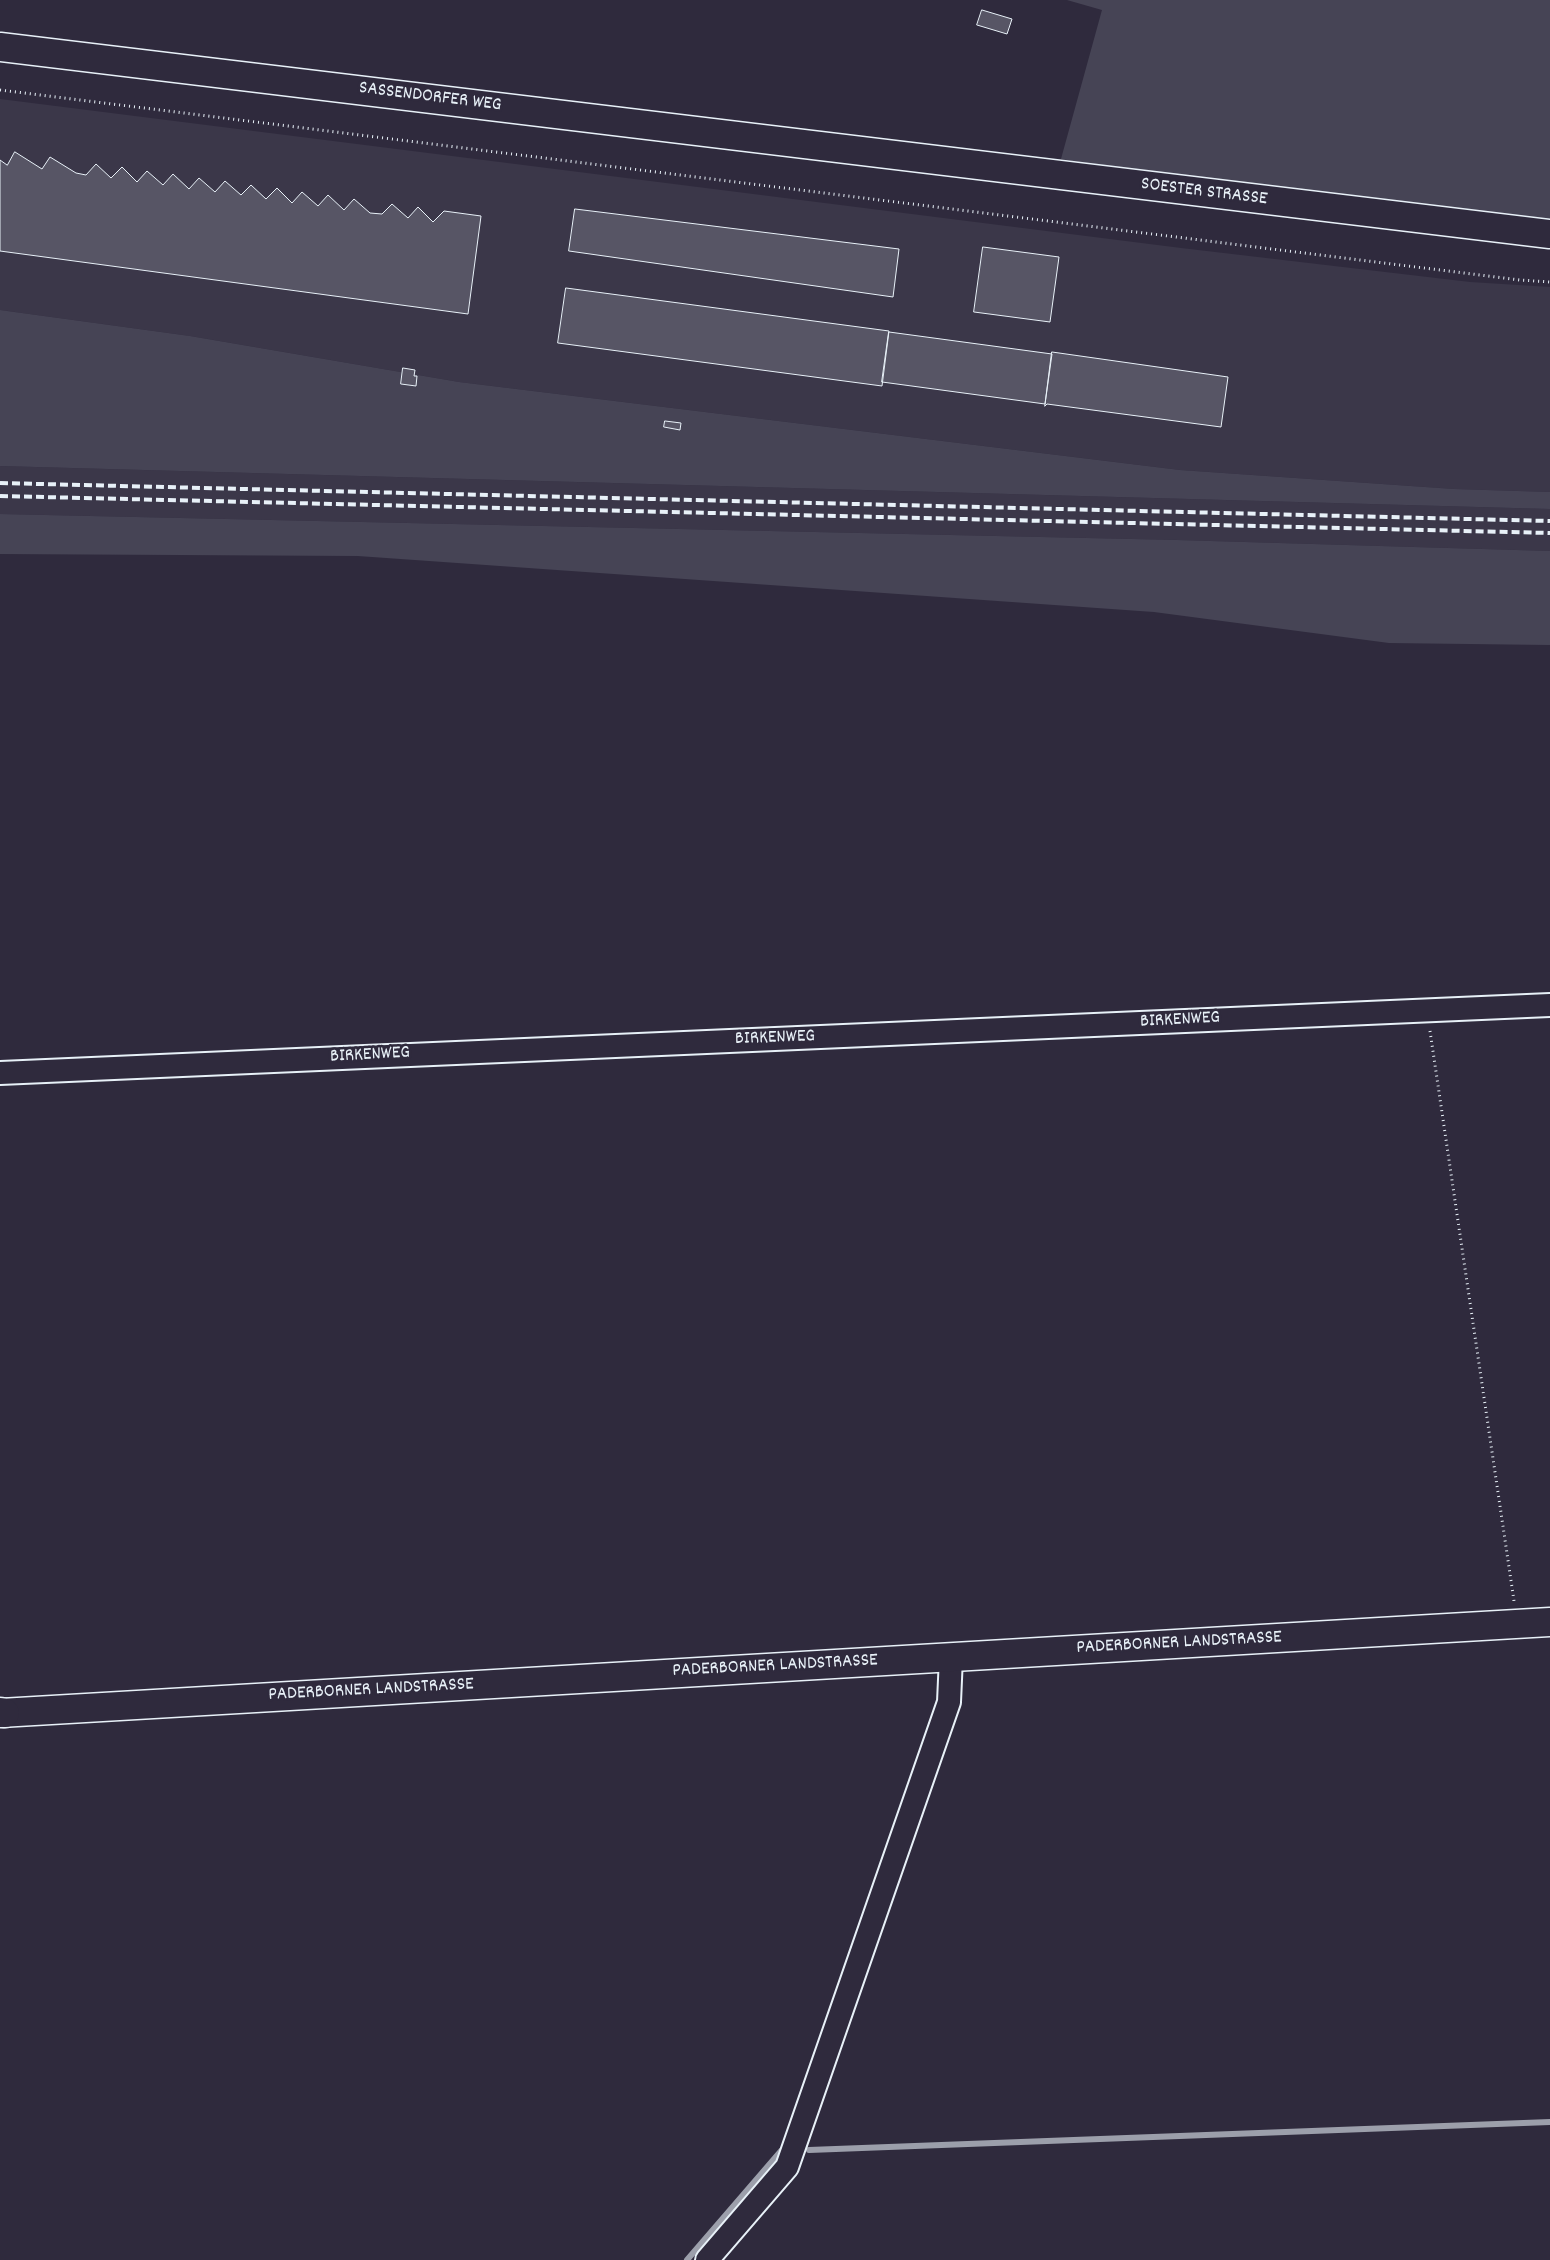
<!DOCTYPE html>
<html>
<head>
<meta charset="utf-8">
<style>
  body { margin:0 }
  canvas { display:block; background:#2f2a3d }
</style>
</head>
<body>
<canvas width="1550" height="2260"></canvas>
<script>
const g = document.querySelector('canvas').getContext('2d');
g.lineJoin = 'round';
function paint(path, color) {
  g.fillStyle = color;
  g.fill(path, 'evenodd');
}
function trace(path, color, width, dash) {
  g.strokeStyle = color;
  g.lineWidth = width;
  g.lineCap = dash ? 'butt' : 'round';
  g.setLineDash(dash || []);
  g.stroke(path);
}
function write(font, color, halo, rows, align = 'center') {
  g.font = font + ' Dekko,sans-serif';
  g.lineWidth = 5;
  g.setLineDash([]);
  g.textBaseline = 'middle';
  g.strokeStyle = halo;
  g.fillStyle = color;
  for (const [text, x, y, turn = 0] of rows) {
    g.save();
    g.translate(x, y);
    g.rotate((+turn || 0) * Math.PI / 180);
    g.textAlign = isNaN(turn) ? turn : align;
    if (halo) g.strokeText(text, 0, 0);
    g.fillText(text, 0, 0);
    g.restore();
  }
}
paint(new Path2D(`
  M0,99l1181,149 289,34 80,5v205l-96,-3 -274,-19 -721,-88 -269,-46 -190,-26z
  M0,466l1550,43v42l-373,-11 -1177,-26z`), '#3b3749');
paint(new Path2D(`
  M1067,0h483v221l-357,-40 -132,-22 41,-149z
  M0,310l190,26 269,46 721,88 274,19 96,3v17l-1550,-43z
  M0,514l1177,26 373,11v94l-161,-2 -235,-31 -796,-56 -358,-2z`), '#464455');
trace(new Path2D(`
  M809,2150l741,-28
  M687,2260l94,-109`), '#9c9fab', 6);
const building = new Path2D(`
  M982,10l30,9 -5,15 -30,-9z
  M15,152l27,17 8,-12 26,16 10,2 10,-11 15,14 11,-11 15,15 10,-11 16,14 10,-11 16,15 10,-11 16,14 10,-11 16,14 10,-10 15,14 11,-11 15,15 10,-11 16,14 10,-11 16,15 10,-11 16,14 12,1 10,-10 16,14 10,-11 15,15 11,-11 37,5 -13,98 -468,-63v-91l7,5z
  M575,209l324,40 -6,48 -324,-46z
  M983,247l76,10 -9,65 -76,-10z
  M566,288l323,43 -7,55 -324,-43z
  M889,332l163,22 -7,50 -163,-22z
  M1052,352l176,25 -7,50 -174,-23 -2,2z
  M403,368l12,2 -1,6h3l-1,10 -15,-2z
  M665,421l16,2 -1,7 -16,-3z`);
paint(building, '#575565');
trace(building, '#e8f1f8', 1);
const street = new Path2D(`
  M0,1073l1550,-68
  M707,2260l80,-93 162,-465 2,-45`);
const secondary = new Path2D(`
  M0,47l1550,187
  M0,1713l1550,-91`);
const highway = new Path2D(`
  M0,1712l5,1`);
trace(street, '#e8f1f8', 26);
trace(secondary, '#e8f1f8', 31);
trace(highway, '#e8f1f8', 31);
trace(new Path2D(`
  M0,90l1520,190 30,2
  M1430,1031l84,570`), '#e8f1f8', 3, [1, 4]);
trace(street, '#2f2a3d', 22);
trace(secondary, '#2f2a3d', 28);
trace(highway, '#2f2a3d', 28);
trace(new Path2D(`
  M0,483l1550,38
  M0,496l1550,37`), '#e8f1f8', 4, [8, 4]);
write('19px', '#e8f1f8', '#2f2a3d', [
  ["SASSENDORFER WEG",430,98,7],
  ["SOESTER STRASSE",1204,193,7],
  ["BIRKENWEG",1180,1021,-3],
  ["BIRKENWEG",775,1039,-2],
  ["BIRKENWEG",370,1056,-3],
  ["PADERBORNER LANDSTRASSE",1179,1644,-3],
  ["PADERBORNER LANDSTRASSE",775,1667,-3],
  ["PADERBORNER LANDSTRASSE",371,1691,-3]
]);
</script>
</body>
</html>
